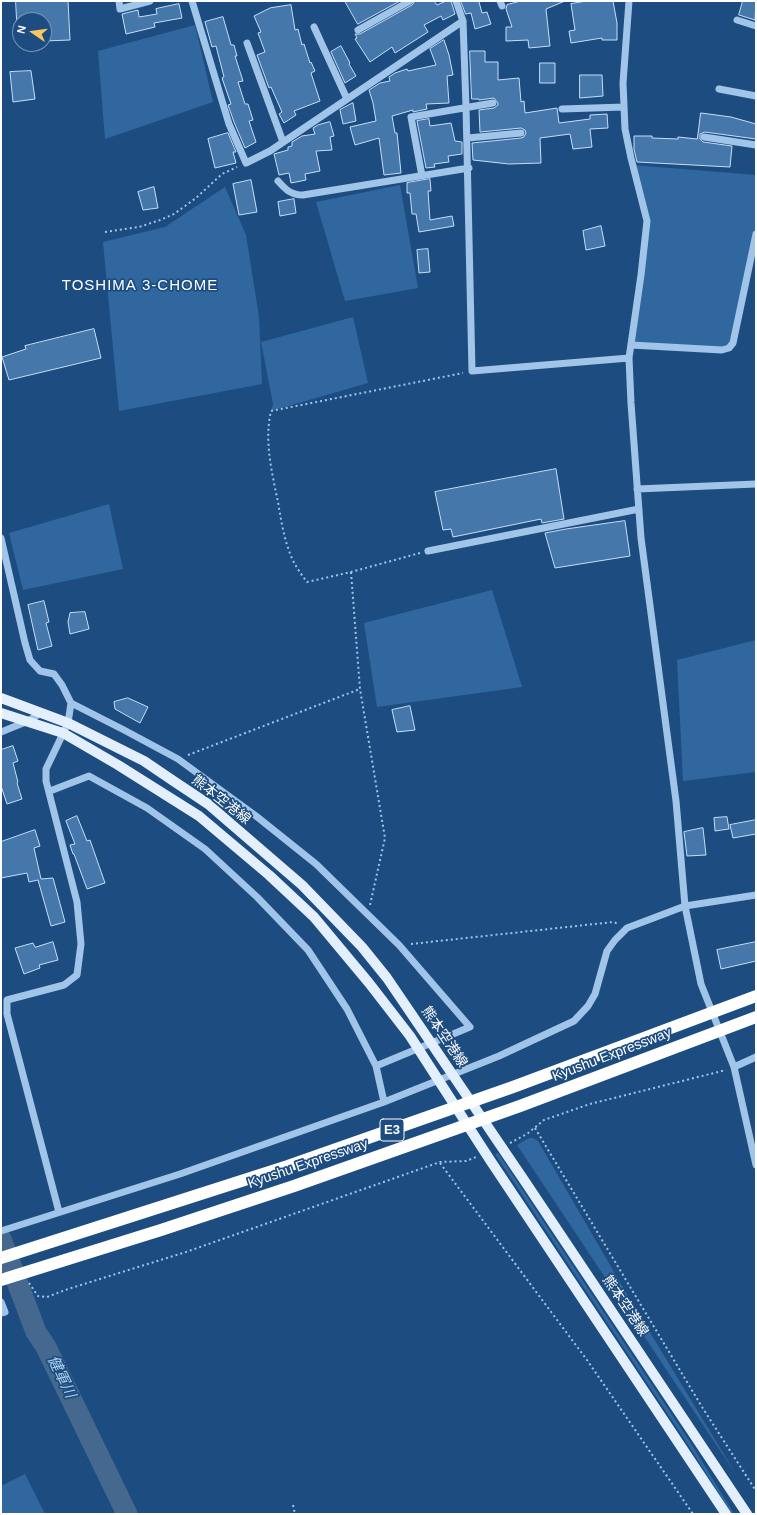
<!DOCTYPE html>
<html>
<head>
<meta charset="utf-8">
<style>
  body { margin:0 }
  #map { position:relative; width:757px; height:1515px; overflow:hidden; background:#1d4d80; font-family:Helvetica,sans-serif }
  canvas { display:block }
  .frame { position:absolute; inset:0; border:2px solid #fff; pointer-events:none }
  .north { position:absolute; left:12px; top:12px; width:40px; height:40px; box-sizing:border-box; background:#1d4d80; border:1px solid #7794b3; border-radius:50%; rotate:283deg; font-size:11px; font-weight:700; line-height:16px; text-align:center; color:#fff }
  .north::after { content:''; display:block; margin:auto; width:14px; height:18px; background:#f9c660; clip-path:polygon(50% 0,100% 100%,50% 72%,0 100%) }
</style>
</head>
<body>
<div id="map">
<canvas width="757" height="1515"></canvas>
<div class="frame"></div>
<div class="north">N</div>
</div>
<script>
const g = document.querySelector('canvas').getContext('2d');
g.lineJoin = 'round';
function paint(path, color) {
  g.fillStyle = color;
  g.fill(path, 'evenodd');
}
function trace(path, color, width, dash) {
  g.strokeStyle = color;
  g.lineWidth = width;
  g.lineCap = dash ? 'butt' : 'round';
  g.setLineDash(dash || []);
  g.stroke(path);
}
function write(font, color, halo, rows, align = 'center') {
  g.font = font + ' Helvetica,"Noto Sans JP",sans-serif';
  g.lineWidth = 3.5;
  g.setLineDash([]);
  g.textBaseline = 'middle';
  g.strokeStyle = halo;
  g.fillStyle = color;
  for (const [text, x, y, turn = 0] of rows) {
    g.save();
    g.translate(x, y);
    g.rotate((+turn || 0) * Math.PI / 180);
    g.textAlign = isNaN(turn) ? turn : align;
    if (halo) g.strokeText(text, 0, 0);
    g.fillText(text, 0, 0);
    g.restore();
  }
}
paint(new Path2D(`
  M195,25l18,77 -108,37 -7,-88z
  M633,165l123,10v59l-27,114 -98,-3 16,-124z
  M400,185l18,103 -73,13 -29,-99z
  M225,187l21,48 13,82 3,67 -143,27 -16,-169 62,-15z
  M353,317l15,66 -97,28 2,-7 -12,-62z
  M109,504l14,65 -100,21 -14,-57z
  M492,590l30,97 -145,20 -13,-84z
  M756,640v132l-73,9 -6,-121z
  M529,1138h4l5,3 90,155 109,180 -220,-331z
  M498,1153l194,292 42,69h-2l-45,-71 -192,-289z
  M25,1474l20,40h-44v-28z`), '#30679f');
trace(new Path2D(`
  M1,1239l35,93 10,15 81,167`), '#44688e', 21);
const building = new Path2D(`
  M16,1h52l2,39 -26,1v-21h-27z
  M345,1h55l-42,23z
  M415,1h19l3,4 9,-4h5l4,13 -12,6 -2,-4 -17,9 4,7 -33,21 -3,-6 -22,15 -15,-23 2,-1 -2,-4h5l52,-29z
  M461,1h20l-2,1 3,11 5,-1 4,12 -16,5 -4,-16 -5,1z
  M521,1h44l-19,8 4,37 -21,2 -1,-8 -22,1v-14h6l-6,-18 1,-4z
  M587,1h26l4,22v17h-15v-2l-31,5 -2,-12 6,-1 -4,-26z
  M743,1h13l-1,19 -16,-5z
  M179,4l3,14 -28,5 1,4 -29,7 -4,-20 16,-4 1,7 18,-3 -1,-5z
  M291,5l4,25 3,-1 4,16 2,-1 6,19 1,-1 4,9 -4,2 9,28 -26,10 2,4 -12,8 -5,-9 3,-2 -11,-25 -2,1 -12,-33 8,-3 -7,-19 3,-1 -7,-16 16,-8z
  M223,17l8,28h3l3,11h-2l8,25 -5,1 7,22h3l5,16 -4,1 7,21 -11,6 -11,-26 -6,-17 3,-1 -9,-26 2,-1 -8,-31 -4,1 -7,-25z
  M444,40l5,15 4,20 -6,1 2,27 -23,1 1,5 -14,3v-2l-21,6 3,17h2l4,40 -17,2 -5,-37 -24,7 -5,-18 26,-6 -3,-18 -4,-13 11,-7 10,-2 -1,-4 6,-4 12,-4 1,2 28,-6 -6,-16z
  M341,46l9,17 -1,1 7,12 -11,7 -14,-31z
  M470,51h15v11h13v18l21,-2 2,24 3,-1 1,12 32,-5 2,15 31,-4v-4l17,-1 1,14 -18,1 2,18 -19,2 -3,-15 -30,4 1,25 -32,1 -36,-4 -1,-17 49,-5 3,-1 2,-4 -1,-3 -4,-2 -41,4 -1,-22 15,-2 4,-3v-2l-4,-5 -15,2v-1h-7z
  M540,63h15v20h-15z
  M31,71l4,28 -22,3 -3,-30z
  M580,75h22l1,21 -23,2z
  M353,103l3,18 -13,3 -3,-14z
  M701,113l30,4 25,7v15l-51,-7 -5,2v5l3,3 29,4 -2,21 -93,-5 -3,-13v-13h18v2l26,1v-2l19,2z
  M429,119l1,7 21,-3 4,18 7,1v12l-14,2 1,6 -15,2 1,3 -9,1 -9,-47z
  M330,122l4,14 -4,1 2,13 -16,1 4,20 -15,3 1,6 -15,3 -2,-10 -10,2 -5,-21 14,-4v-3l4,-1v-4l10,-6 13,-2 -2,-6 5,-3z
  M228,133l8,19h-3l3,11 -21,5 -7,-29z
  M430,179l1,12h-3l2,29 22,-4 2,10 -35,6 -3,-18h-4l-2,-21h-3v-10z
  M251,180l6,32 -18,3 -6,-31z
  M154,187l4,21 -15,2 -5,-18z
  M294,199l2,14 -16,3 -2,-14z
  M601,226l4,20 -19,4 -3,-19z
  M428,249l2,23 -11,1 -2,-23z
  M94,329l7,29 -92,22 -7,-23 24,-8 -1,-3z
  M556,469l8,50 -22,4 -1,-4 -88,18 -2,-8 -8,1 -8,-38z
  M625,521l5,35 -75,12 -10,-35 21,-4z
  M44,601l5,21 -3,1 6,23 -14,4 -10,-45z
  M85,612l4,17 -19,5 -2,-12 2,-9z
  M128,698l20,9 -8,16 -25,-14 -1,-7z
  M410,706l5,24 -18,2 -5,-22z
  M13,746l5,15 -5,2 5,19 -1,1 5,16 -15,5 -6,-18v-36z
  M77,816l10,25 3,-1 15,43 -18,6 -13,-35h-1l-3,-9 5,-1 -9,-23z
  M727,817l2,12 -14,2 -1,-13z
  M756,820v14l-23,4 -3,-13z
  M703,828l3,27 -19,1 -3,-24z
  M35,830l5,16 -6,2 7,31 12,-1 12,44 -14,4 -13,-46 -9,2 -2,-9 -26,5v-36z
  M53,942l5,18 -19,5 1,3 -16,6 -9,-26 18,-5 2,4z
  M756,942v19l-35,8 -4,-19z`);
paint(building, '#4577aa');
trace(building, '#c5def7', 1);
trace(new Path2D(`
  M105,232l34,-5 21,-7 14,-6 22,-16 26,-24 15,-7
  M420,553l-69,19 -44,10c-6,-8 -12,-16 -16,-26 -7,-17 -10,-36 -13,-54 -6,-29 -14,-61 -7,-91l192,-38
  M351,572l9,117 25,149 -15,67
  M188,755l172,-66
  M411,944l202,-22 6,2
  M535,1128l167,279 54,84
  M510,1143l17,-9 17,-14 46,-16 136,-34
  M440,1163l147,197 106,154
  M29,1283l9,13 9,1 21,-8 118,-37 254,-90 26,-1 10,-4
  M293,1505l2,9`), '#a1c5e9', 2, [2, 3]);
trace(new Path2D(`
  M119,1l1,8 30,-8
  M192,1l37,123 17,39 24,-12 193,-130
  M456,1l7,20 3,86 6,264 157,-13
  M500,1l2,5
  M629,1l-6,82 2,46 6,29 16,63 -6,54 -12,83 2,45 10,135 35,263 9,105 16,78 33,83 22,98
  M737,20l19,6
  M314,27l33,72
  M358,30l52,-29
  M247,43l36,99
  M719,89l37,7
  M562,109l62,-2
  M704,137l52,8
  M468,138l53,-5
  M422,176l-11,-59 82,-14
  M278,181c8,9 13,14 25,14l166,-27
  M631,345l91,5 7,-2 4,-5 23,-109
  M637,489l119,-5
  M1,538l24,105 5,17 10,11 14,3 8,11 9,18 -3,20 -22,46v12l31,121 4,42 -4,31 -13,10 -57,15v14l52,198
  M428,551l211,-42
  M71,703l53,27 54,29 78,57 60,48 83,81 71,82 -94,39
  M1,732l27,-11 13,-8
  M50,791l39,-15 58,32 58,41 52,48 51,53 39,59 29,57 8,36
  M734,1067l22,-10
  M1,1231l179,-57 204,-72 115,-46 75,-35 14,-15 7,-12 12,-43 8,-11 12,-12 58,-22 71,-11
  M1,1302l4,10 -4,1`), '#a1c5e9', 7);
trace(new Path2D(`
  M1,698l67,25 76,38 28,19 36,24 94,81 60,62 25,31 36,53 103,152 221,331
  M1,713l62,20 55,32 81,51 70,59 45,42 55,66 41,53 80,124 236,354`), '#e4effe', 10);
trace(new Path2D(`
  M1,1258l287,-92 225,-79 243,-91
  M1,1280l160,-50 133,-44 226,-80 236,-89`), '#fff', 12);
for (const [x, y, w] of [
  [392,1130,24]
]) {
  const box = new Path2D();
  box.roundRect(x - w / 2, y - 11, w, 22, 3);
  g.fillStyle = '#1d4d80';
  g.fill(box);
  trace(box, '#fff', 1);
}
write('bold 13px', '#fff', null, [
  ["E3",392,1130]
]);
write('14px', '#fff', '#1d4d80', [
  ["熊本空港線",221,800,38],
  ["熊本空港線",444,1037,56],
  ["Kyushu Expressway",612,1055,-21],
  ["Kyushu Expressway",308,1164,-19],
  ["熊本空港線",625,1306,56]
]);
g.letterSpacing = '1px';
write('15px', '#fff', '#1d4d80', [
  ["TOSHIMA 3-CHOME",140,286]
]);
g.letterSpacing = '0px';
write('italic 15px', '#adcff1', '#1d4d80', [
  ["健軍川",61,1377,64]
]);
</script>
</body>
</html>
